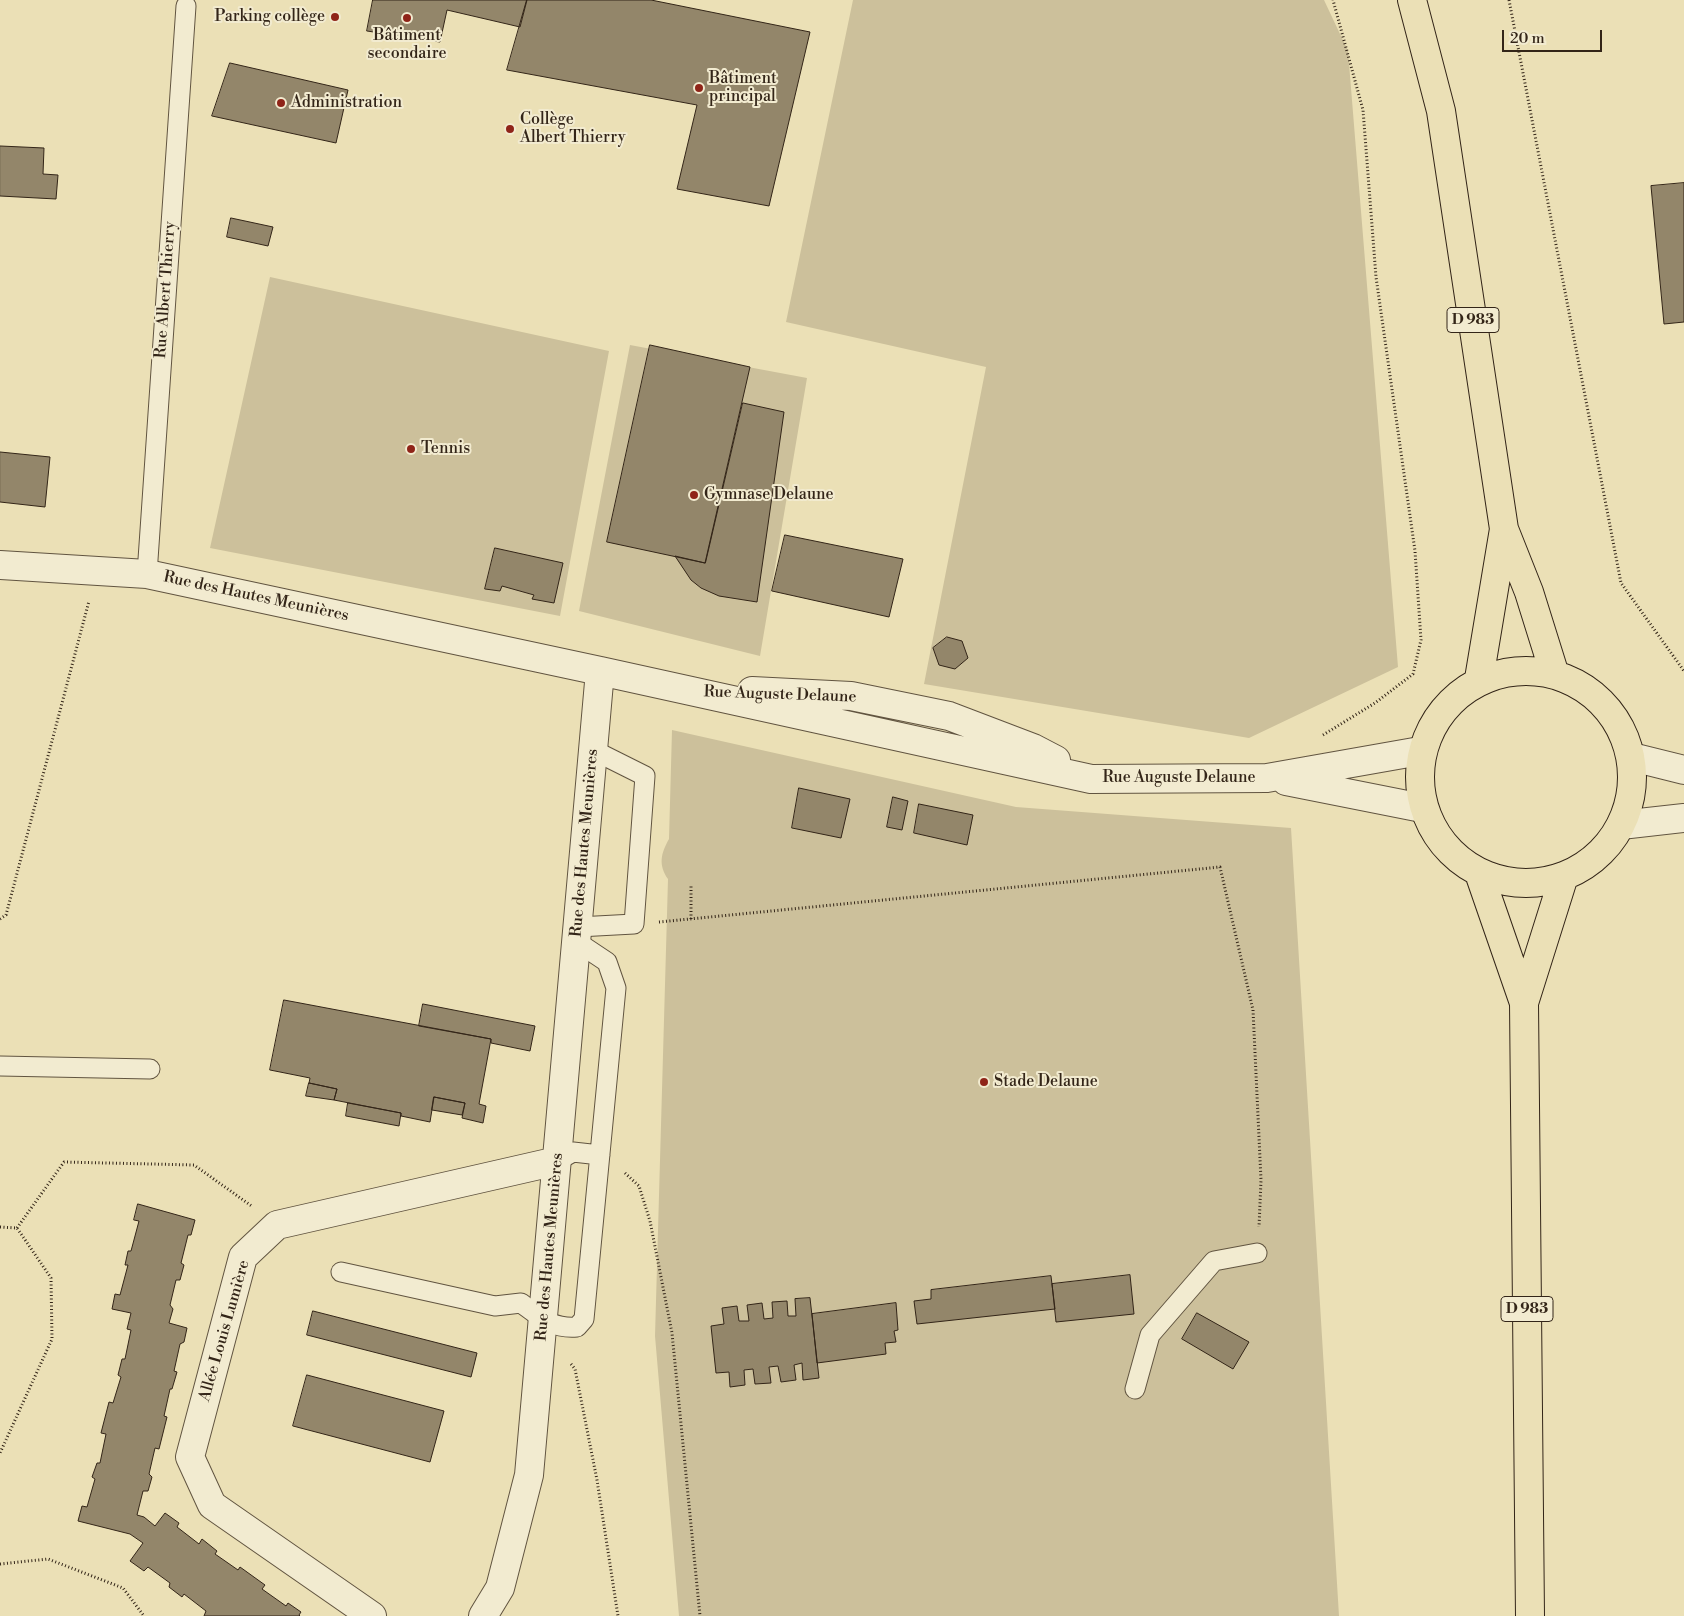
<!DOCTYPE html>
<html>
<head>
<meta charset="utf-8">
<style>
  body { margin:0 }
  #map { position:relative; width:1684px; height:1616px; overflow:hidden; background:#ebe0b6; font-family:"Libre Bodoni",serif }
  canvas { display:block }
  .scale { position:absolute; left:1502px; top:30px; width:100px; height:22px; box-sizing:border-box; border:2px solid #332518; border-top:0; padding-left:6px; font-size:15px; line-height:18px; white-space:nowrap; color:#332518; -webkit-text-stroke:4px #f2ebd0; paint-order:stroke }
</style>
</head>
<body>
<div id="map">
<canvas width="1684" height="1616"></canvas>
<div class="scale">20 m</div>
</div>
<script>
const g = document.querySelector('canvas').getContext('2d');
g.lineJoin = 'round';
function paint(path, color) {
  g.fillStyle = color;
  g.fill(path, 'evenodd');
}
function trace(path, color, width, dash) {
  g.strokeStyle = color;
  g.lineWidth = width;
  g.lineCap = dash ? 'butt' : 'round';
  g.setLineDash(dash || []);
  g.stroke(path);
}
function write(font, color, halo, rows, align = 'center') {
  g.font = font + ' "Libre Bodoni",serif';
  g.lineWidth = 4;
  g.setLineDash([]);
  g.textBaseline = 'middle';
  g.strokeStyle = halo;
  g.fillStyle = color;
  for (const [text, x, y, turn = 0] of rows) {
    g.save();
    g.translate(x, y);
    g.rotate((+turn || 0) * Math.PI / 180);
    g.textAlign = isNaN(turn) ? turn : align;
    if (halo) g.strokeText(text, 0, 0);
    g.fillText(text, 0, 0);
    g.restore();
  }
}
paint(new Path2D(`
  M853,0h471l24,51 50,616 -149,71 -325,-54 62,-317 -200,-45z
  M270,277l339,74 -49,265 -350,-68z
  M630,345l177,33 -47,278 -181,-45z
  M672,730l344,77 275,21 48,788h-660l-24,-280 13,-457c-10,-14 -7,-26 1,-40z`), '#ccc09b');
const building = new Path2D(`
  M373,0h154l-7,27 -73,-17 -7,32 -73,-11z
  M527,0h124l159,32 -41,174 -92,-17 20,-84 -190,-35z
  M230,63l118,27 -12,53 -124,-27z
  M0,146l44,2 -1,26 15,1 -2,24 -56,-3z
  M1684,183v139l-20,2 -13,-138z
  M231,218l42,9 -5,19 -41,-9z
  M650,345l100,22 -45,196 -98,-21z
  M743,403l41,9 -27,190 -38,-6 -18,-8 -10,-8 -16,-24 30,7z
  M0,452l50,5 -5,50 -45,-5z
  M785,535l118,24 -14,58 -117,-26z
  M495,548l68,15 -9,40 -22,-4 2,-4 -32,-9 -2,5 -15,-2z
  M947,637l15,4 6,17 -13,11 -16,-4 -6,-17z
  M799,788l51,11 -9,39 -49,-10z
  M893,797l15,4 -6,29 -15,-3z
  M919,804l54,11 -6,30 -53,-12z
  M284,1000l207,39 -12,65 7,2 -3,17 -21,-5 3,-15 -31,-6 -4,25 -29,-6v-3l-67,-13 3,-11 -28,-6 1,-5 -40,-8z
  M423,1004l112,22 -5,25 -39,-8v-4l-72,-13z
  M309,1083l28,6 -3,11 -28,-4z
  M434,1097l31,6 -3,12 -30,-5z
  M348,1103l53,10 -2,13 -53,-10z
  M138,1204l57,16 -4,15h-3l-7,28 3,2 -4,15h-4l-6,25 3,4 -4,14 18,5 -3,14 -4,2 -6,27 3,1 -5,17h-2l-6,27 3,1 -8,32 -4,-1 -6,26 3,3 -4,14h-5l-6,24 7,2 11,9 10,-13 14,10 -2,4 22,17 3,-5 15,12 -2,3 23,16 2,-3 25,18 -3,4 24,17 2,-3 13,9 -2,3 1,1h-96l2,-5 -22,-17 -2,3 -13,-10 1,-4 -22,-16 -4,4 -14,-10 13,-18 -13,-9 -52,-13 4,-15 5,1 8,-28 -3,-2 5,-14h3l6,-29 -5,-1 8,-31 4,1 8,-26 -3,-2 4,-16h3l6,-29 -4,-1 4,-16 -19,-4 3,-15 5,1 8,-30h-3l3,-14h3l8,-30 -5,-1z
  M1130,1275l4,39 -78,8 -4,-38z
  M1051,1276l4,33 -138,15 -3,-23 17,-2v-9z
  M810,1298l9,80 -16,2 -1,-17 -8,2 2,15 -15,2 -3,-16 -9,1 2,16 -16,1 -2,-15 -9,1 1,15 -15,2 -1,-15 -13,1 -5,-47 13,-2 -2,-16 15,-2 2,15h10l-2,-16 15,-2 2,16 9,-1 -1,-16 15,-1 1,15h8l-1,-17z
  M896,1303l2,27 -4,1 2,11 -11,1 1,11 -69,9 -5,-49z
  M313,1311l164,42 -6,24 -164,-42z
  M1197,1313l52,29 -16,27 -51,-30z
  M307,1375l137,36 -14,51 -137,-36z`);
paint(building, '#93866a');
trace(building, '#332518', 1);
const service = new Path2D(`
  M147,574l39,-568
  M578,927l56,-3 11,-148 -52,-26
  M0,1066l150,3
  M557,1161l16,-9 27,3
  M341,1272l154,34 26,-3c19,14 31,26 56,24l7,-8 32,-331 -9,-26 -30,-20
  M1135,1389l15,-54 64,-74 43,-8`);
const minor = new Path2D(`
  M0,565l147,9 453,97 -71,804 -29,113 -17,28
  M600,671l491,108 176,-1 153,-27
  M752,691l99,5 98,20 84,32 23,12
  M1632,757l52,13
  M1286,781l136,27
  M1621,825l63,-7
  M372,1616l-160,-111 -22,-48 53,-200 34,-32 280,-64`);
const primary = new Path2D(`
  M1412,0l29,111 63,418 25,63 25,80
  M1420 777a106 106 0 1 1 212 0a106 106 0 1 1-212 0Z
  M1479,679l25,-150
  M1479,873l45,130 6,613
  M1524,1003l40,-127`);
trace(service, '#615440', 21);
trace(minor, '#615440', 30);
trace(primary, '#332518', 30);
trace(new Path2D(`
  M1509,0l112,583 63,88
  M1323,735l52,-32 38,-29 8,-34 -6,-89 -39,-274 -13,-167 -30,-110
  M0,919l6,-4 83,-314
  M691,919v-33
  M659,922l561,-55 33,143 8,170 -2,47
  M625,1173l14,13 11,35 22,112 28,283
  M0,1227l17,1 34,50 1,61 -52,114
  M17,1228l47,-66 130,3 59,42
  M571,1364l4,5 22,111 21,136
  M0,1564l48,-5 75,29 21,28`), '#332518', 3, [1, 2.5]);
trace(service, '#f2ebd0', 19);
trace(minor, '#f2ebd0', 28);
trace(primary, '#ebe0b6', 28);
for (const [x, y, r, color] of [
  [335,17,5,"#8f2418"],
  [407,18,5,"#8f2418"],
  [699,88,5,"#8f2418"],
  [281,103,5,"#8f2418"],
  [510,129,5,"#8f2418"],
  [411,449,5,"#8f2418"],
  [694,495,5,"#8f2418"],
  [984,1082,5,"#8f2418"]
]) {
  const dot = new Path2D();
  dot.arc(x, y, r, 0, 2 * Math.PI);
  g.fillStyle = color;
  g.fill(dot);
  trace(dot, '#f2ebd0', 2);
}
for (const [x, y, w] of [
  [1473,320,52],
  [1527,1309,52]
]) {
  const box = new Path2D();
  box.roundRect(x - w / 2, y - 12.5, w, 25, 4);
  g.fillStyle = '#f2ebd0';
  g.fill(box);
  trace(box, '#332518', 1);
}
write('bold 15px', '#332518', null, [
  ["D 983",1473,320],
  ["D 983",1527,1309]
]);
write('16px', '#332518', '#f2ebd0', [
  ["Parking collège",325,17,"right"],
  ["Bâtiment",407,36,"center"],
  ["secondaire",407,54,"center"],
  ["Bâtiment",709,79],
  ["principal",709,97],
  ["Administration",291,103],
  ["Collège",520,120],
  ["Albert Thierry",520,138],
  ["Tennis",421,449],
  ["Gymnase Delaune",704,495],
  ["Stade Delaune",994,1082]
], 'left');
write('16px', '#332518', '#f2ebd0', [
  ["Rue Albert Thierry",166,290,-86],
  ["Rue des Hautes Meunières",256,597,12],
  ["Rue Auguste Delaune",780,695,2],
  ["Rue Auguste Delaune",1179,778],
  ["Rue des Hautes Meunières",585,843,-85],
  ["Rue des Hautes Meunières",550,1247,-85],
  ["Allée Louis Lumière",225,1331,-74]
]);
</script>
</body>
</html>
